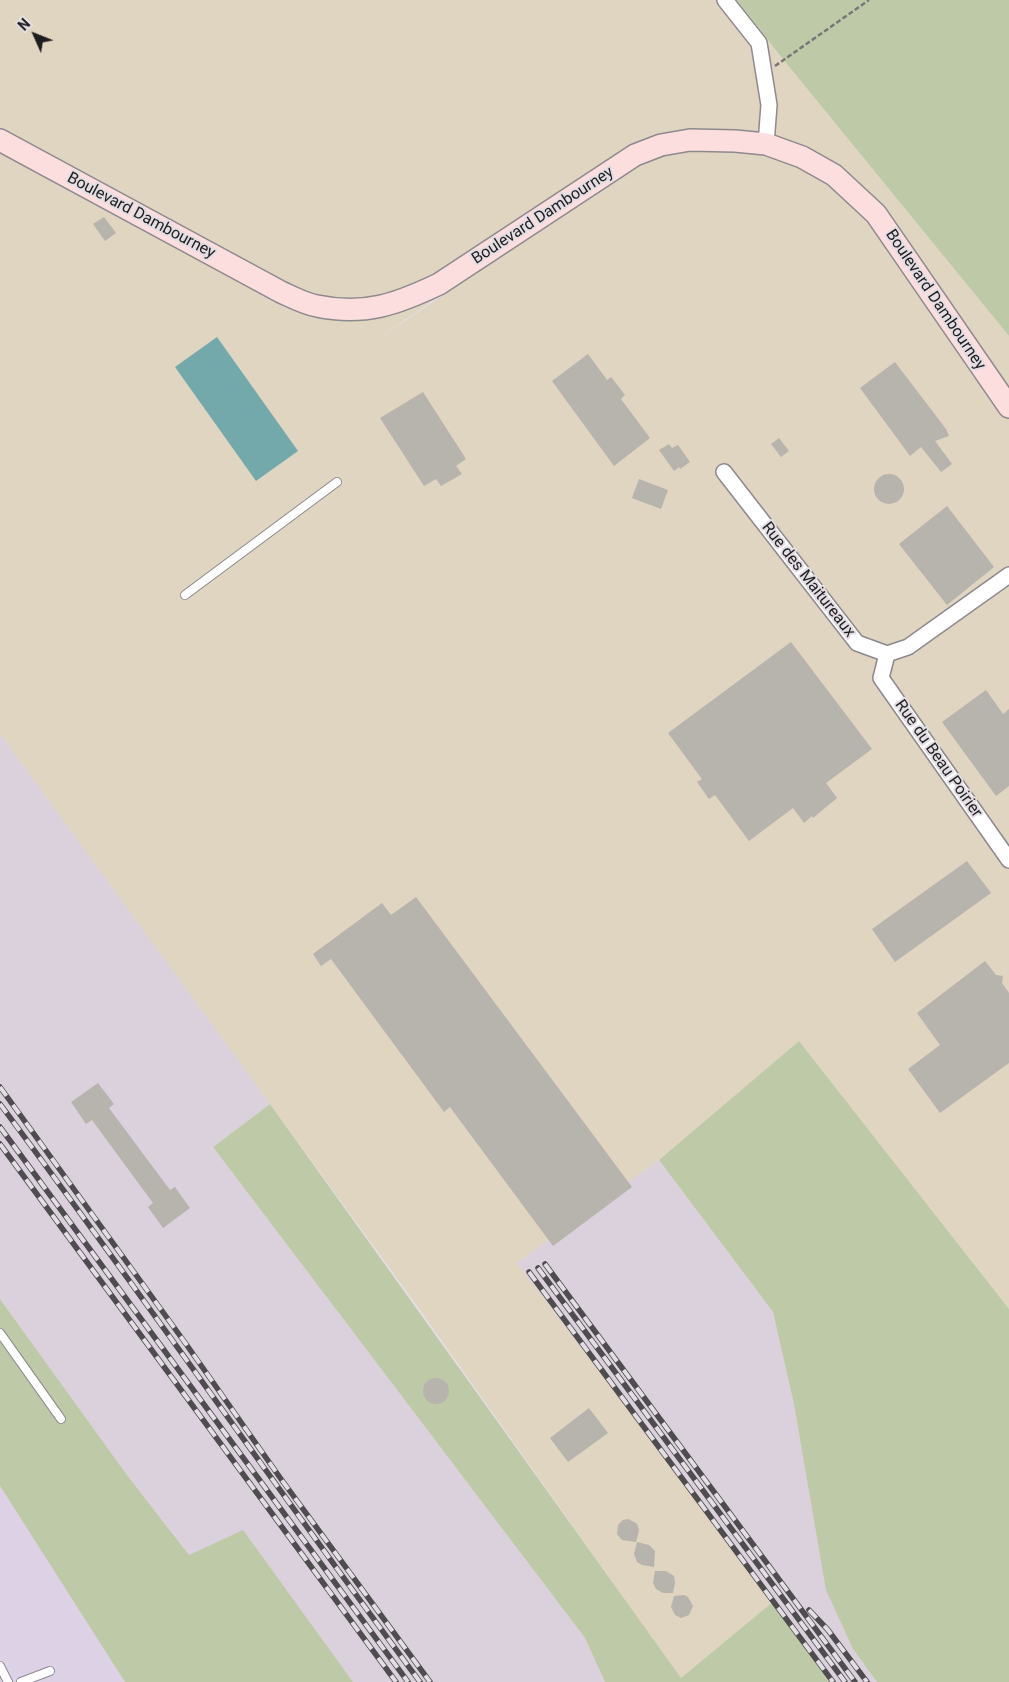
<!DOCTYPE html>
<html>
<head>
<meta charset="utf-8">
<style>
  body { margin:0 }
  #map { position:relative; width:1009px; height:1682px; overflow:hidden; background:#e3dee3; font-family:Roboto,sans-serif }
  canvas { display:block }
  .north { position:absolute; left:10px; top:10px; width:50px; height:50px; -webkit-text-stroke:4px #e3dee3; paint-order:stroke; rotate:314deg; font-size:14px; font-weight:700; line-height:20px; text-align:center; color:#1e1d1f }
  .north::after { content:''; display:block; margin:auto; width:18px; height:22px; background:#1e1d1f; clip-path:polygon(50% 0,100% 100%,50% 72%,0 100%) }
</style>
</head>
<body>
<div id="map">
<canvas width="1009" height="1682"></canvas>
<div class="north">N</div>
</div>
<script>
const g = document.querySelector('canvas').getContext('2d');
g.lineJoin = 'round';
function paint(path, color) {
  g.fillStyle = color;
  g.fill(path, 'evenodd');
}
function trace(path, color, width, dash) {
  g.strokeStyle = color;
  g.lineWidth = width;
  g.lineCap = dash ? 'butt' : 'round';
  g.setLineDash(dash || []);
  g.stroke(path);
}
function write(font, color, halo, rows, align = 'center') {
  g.font = font + ' Roboto,sans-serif';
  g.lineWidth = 4;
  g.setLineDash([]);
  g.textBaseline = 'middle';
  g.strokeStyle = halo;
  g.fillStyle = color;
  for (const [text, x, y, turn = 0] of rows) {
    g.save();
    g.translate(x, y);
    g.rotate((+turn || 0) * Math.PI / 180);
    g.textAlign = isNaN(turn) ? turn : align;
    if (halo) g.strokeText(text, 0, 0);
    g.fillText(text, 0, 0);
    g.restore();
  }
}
paint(new Path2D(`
  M0,1486l116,181 9,15h-125z`), '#dcd1e5');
paint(new Path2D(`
  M0,0h737l45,58 227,278v973l-210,-268 -140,119 -142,103 257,338 -93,78 -268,-379 -413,-566zM663,140l-191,136 -103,69z`), '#dfd5c0');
paint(new Path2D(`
  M0,734l270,370 -57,43 372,491 20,44h-252l-37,-49 -127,-78 -62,-80 -127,-176z
  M659,1160l114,152 80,337 24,33h-48l-55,-81 -257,-338z`), '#dbd1dd');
paint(new Path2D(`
  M737,0h272v336l-227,-278z
  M799,1041l210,268v373h-132l-24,-33 -27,-59 -32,-186 -21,-92 -114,-152z
  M270,1104l411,574 93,-77 55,81h-224l-20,-44 -372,-491z
  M0,1299l127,176 62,80 54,-25 110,152h-228l-125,-196z`), '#becaa7');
paint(new Path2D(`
  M217,337l81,114 -42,30 -81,-114z`), '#74a9ab');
paint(new Path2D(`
  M104,217l12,16 -11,8 -12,-17z
  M588,354l19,26 4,-3 11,14 3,4 -4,4 29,39 -36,28 -62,-85z
  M895,362l51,67 3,7 -14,5 17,23 -11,8 -20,-25 -11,9 -50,-68z
  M423,392l43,67 -10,7 6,8 -21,12 -5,-7 -12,7 -44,-68z
  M779,438l10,13 -8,6 -10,-13z
  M669,444l3,4 6,-3 12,17 -10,7 -1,-2 -5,4 -15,-21z
  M874 489a15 15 0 1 1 30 0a15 15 0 1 1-30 0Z
  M639,479l29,11 -7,19 -29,-11z
  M947,506l47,61 -47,38 -48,-61z
  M791,642l81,107 -46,34 11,15 -24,20 -1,-2 -8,7 -11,-15 -44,33 -34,-46 -6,4 -12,-17 5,-3 -34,-46z
  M986,690l17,24 6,-5v77l-13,10 -54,-74z
  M967,861l24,32 -96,69 -23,-33z
  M416,897l216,290 -79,59 -103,-139 -6,5 -113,-153 -10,7 -8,-12 69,-51 9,12z
  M985,961l11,14 7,1 -1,7 7,10v70l-69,50 -32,-44 32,-24 -23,-32z
  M98,1083l16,21 -5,4 61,82 5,-3 15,21 -27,20 -15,-21 5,-4 -61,-83 -6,4 -15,-22z
  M423 1391a13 13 0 1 1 26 0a13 13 0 1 1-26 0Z
  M589,1408l19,25 -40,29 -18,-24z
  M628,1519l8,4 2,3 1,5 -3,11 -14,-2 -5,-6 1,-9 5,-5z
  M637,1542l12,3 6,6 -1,16 -12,-2 -5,-3 -3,-8z
  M655,1571h11l8,5 1,7 -2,10h-10l-7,-4 -3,-6z
  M684,1595l4,2 5,9 -4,9 -8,3 -6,-3 -4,-8 3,-11z`), '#b7b3ad');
const lane = new Path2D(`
  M185,595l152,-113
  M0,1333l61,86
  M0,1666l8,16
  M21,1682l29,-11`);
const street = new Path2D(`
  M725,0l34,43 10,62 -3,39
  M724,472l133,171 30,11 21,-7 101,-72
  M887,654l-6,24 128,182`);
const secondary = new Path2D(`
  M0,140l281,152c11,5 24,12 36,14 48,10 80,-2 122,-22l196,-129 26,-10 29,-5 45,1 31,3 36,13 32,18 42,39 133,193`);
trace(lane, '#8e898f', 10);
trace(street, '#8e898f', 18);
trace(secondary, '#8e898f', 24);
trace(new Path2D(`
  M775,66l94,-66`), '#79767a', 2.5, [5, 2.5]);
trace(lane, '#fff', 8);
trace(street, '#fff', 15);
trace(secondary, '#fbdedd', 21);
const rail = new Path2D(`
  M0,1087l186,257 95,135 149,203
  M0,1104c142,191 278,386 420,578
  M0,1127l408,555
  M0,1144l396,538
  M545,1264l310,418
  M538,1268l307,414
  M529,1272l304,410
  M809,1610l19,20 39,52`);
trace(rail, '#4e4c4f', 5.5);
trace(rail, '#e3dee3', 4, [11]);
write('16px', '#1e1d1f', '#e3dee3', [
  ["Boulevard Dambourney",141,216,28],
  ["Boulevard Dambourney",543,216,-33],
  ["Boulevard Dambourney",935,300,56],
  ["Rue des Maitureaux",808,580,52],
  ["Rue du Beau Poirier",938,759,55]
]);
</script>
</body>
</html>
